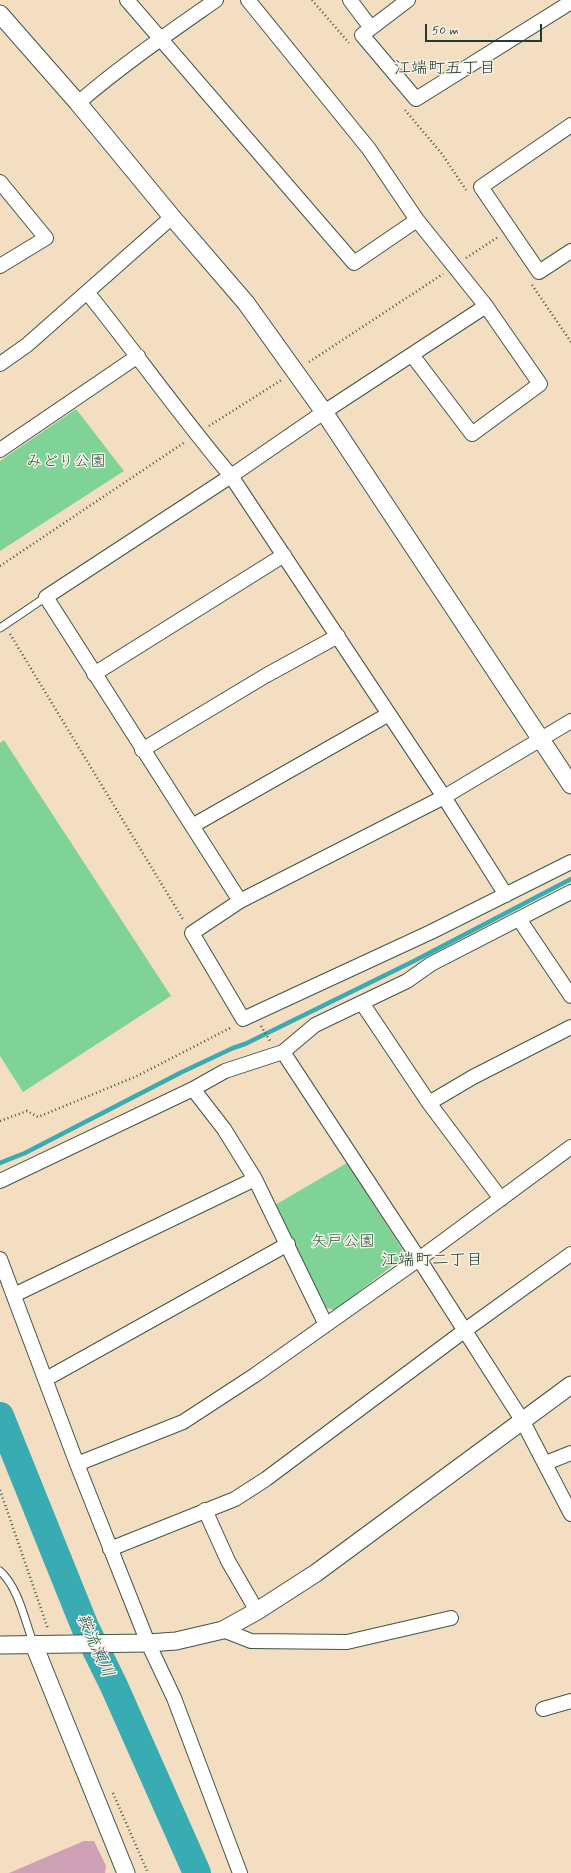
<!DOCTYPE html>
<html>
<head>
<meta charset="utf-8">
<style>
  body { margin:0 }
  #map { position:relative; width:571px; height:1873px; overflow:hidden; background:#f3dec1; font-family:Mynerve,sans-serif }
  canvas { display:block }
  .scale { position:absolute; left:425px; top:24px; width:117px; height:18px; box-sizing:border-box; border:2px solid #1f3d34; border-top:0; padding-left:5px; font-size:12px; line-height:14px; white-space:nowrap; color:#1f3d34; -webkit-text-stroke:3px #f7f3e8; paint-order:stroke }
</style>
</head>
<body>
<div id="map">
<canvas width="571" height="1873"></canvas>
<div class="scale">50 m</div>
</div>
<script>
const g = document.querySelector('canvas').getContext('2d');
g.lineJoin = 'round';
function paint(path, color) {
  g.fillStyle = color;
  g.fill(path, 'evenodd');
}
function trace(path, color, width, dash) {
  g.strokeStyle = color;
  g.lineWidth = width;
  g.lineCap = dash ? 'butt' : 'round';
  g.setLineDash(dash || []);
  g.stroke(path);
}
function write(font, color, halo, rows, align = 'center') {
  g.font = font + ' Mynerve,"Klee One",sans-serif';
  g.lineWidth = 3;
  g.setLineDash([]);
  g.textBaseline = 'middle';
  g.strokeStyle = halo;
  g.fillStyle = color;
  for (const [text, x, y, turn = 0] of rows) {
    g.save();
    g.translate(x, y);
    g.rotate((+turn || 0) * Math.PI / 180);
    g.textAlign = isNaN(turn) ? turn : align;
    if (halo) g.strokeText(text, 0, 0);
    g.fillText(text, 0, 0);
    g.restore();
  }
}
paint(new Path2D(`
  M76,409l48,62 -124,80v-90z
  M4,740l167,256 -148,96 -23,-36v-313z
  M347,1163l55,86 -1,10 -66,51 -12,-3 -48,-102z`), '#7fd396');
trace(new Path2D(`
  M0,1163l25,-10 157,-81 51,-24 12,-4 167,-82 159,-83`), '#39abb2', 4.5);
trace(new Path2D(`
  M0,1416l85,211 29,59 83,187`), '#39abb2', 28);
paint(new Path2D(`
  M84,1841h10l12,25 -1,7h-96z`), '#cea0b5');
const service = new Path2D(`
  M0,628l46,-31
  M0,1571c19,17 25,51 34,74`);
const minor = new Path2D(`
  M127,0l227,263 63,-43
  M248,0l121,149 48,71 69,86 54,78 -68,50 -60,-79
  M350,0l21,28
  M408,0l-46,35 54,64 155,-97
  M78,103c44,-38 91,-70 138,-103
  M571,125l-90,62 58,85 32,-21
  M0,182l46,56 -46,28
  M87,292c49,61 94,125 144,184l213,321 62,98
  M0,364l27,-19 145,-128
  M0,450l138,-94
  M94,674l190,-119
  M571,721l-127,76 -204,104 -48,32 51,86 188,-87 140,-70
  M142,750l123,-74 73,-40
  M192,826l197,-112
  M240,901l-194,-304 185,-121 93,-64 162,-106
  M519,919l52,77
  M362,1003l67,100
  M283,1052l136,207 103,161 49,94
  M193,1089l31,40 31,50
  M0,1181l193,-92 32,-18 58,-19 32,-27 92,-44 24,-17 140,-72
  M501,1199l-72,-96 44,-26 98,-50
  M0,1259l77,205 71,179 26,55 66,175
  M14,1295l241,-116 71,146
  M46,1379l242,-135
  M546,1463l25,-10
  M77,1464l106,-42 72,-47 164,-116 152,-112
  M205,1510l23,51 29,50
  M110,1549l125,-50 31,-20 198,-148 107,-77
  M223,1630l28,11 96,1 104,-24
  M543,1709l28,-8`);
const tertiary = new Path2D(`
  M0,14l78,89 94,114 74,86 78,109 247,373
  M0,1645l148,-2 28,-2 47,-11 34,-19 59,-38 255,-188
  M34,1645l92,228`);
trace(service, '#3f5549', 9);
trace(minor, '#3f5549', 16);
trace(tertiary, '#3f5549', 19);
trace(new Path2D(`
  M312,0l37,43
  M405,110l37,44 24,36
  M466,258l32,-21
  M532,285l39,57
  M309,362l134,-88
  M209,426l74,-47
  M0,566l185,-124
  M10,634l174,287
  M261,1026l9,15
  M0,1121l27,-10 11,6 99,-41 95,-49
  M0,1490l48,139
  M113,1793l35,80`), '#3f5549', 2.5, [1, 3]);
trace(service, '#fff', 7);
trace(minor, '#fff', 14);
trace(tertiary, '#fff', 17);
write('16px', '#325b48', '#f7f3e8', [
  ["みどり公園",66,463],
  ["矢戸公園",343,1243]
]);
write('17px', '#1f3d34', '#f7f3e8', [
  ["江端町五丁目",445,69],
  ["江端町二丁目",432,1261]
]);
write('italic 17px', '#275e5a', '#f7f3e8', [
  ["鞍流瀬川",94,1646,66]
]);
</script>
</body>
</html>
